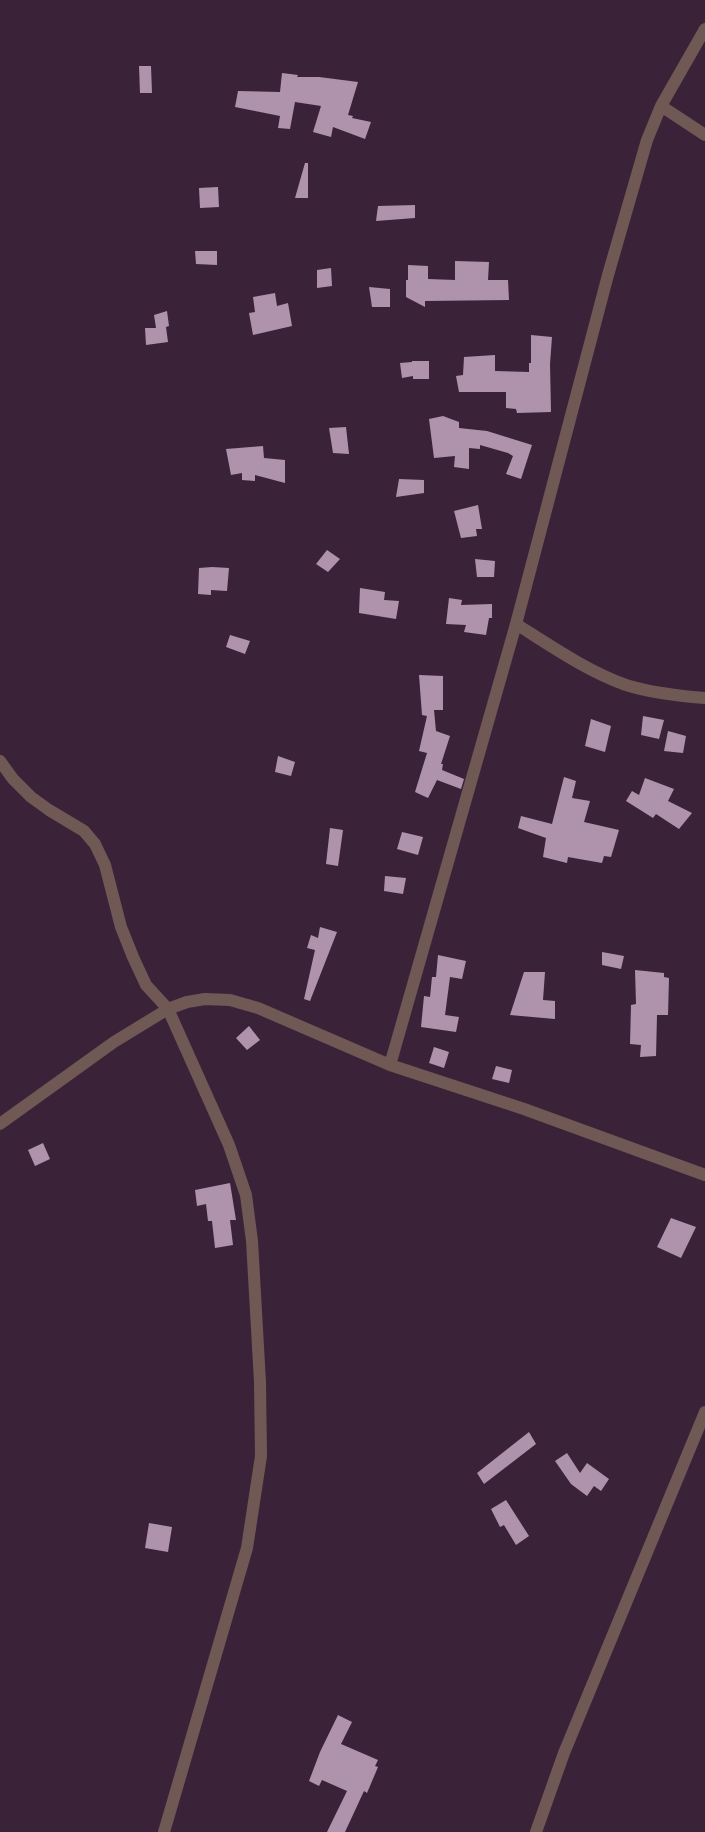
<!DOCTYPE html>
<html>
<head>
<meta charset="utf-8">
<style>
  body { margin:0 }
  canvas { display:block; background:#3a2338 }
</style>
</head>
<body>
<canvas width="705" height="1832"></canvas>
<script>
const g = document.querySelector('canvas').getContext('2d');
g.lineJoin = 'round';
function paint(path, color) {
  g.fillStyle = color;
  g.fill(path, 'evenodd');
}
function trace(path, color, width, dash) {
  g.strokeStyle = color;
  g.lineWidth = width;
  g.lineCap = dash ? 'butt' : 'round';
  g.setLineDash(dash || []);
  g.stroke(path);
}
paint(new Path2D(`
  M139,66h12l1,27h-12z
  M282,73l16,2 -1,2h22l39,5 -10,33 5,1 -1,2 19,4 -6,17 -32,-12 -2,10 -18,-5 8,-26 -26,-4 -5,27 -12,-1 2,-12 -45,-9 3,-16 42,1z
  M305,163h3v35h-13z
  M218,187l1,20 -19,1 -1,-20z
  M415,205v13l-39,3 2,-15z
  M195,251h22v14l-21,-1z
  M455,261l34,1 -1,18h20l1,20 -84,1v6l-19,-10v-17h2v-15l20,1v13l27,1z
  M331,268l1,18 -15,2v-18z
  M369,287l21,2v18h-18z
  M275,293l2,13 11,-3 4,23 -39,9 -4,-22 6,-1 -2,-15z
  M167,311l2,15 -3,1 2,15 -22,3 -1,-17h11l-2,-13z
  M531,335l21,2 -2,27 1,48 -34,1 -1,-4 -10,-1v-16h-47l-3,-16 7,-1 1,-18 31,-2v16l34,1v-9h2z
  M412,361h17v18h-16v-3l-11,2 -2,-15 12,-1z
  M443,416l16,6v6l28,3 45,14 -11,34 -15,-5 7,-18 -5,-3 -28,-8v4l-11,-1v21l-15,-2 1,-11 -21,2 -5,-39z
  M346,427l3,27 -16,-1 -4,-25z
  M263,446l1,12 21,2v23l-30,-8v6l-13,-1v-7l-11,2 -5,-26z
  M399,479l25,1v13l-28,4z
  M478,505l4,24h-6l1,7 -16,2 -7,-27z
  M327,550l13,9 -12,13 -12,-8z
  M475,559l20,2 -1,16h-17z
  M212,567l17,1 -2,23 -16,-1v5l-13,-1 1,-26z
  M360,588l25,4 -1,8 15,1 -3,18 -37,-6z
  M449,598l13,2 -1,5 31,-1v14h-3l-3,17 -22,-3 2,-7 -20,-1z
  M230,635l20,6 -5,13 -19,-7z
  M419,675l24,1v34h-9l2,21 14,5 -9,28h2l-1,6 22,9 -3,10 -24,-9 -9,18 -13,-6 12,-39 -8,-2 8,-35 -5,-1z
  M643,716l21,4 -5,19 -18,-4z
  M591,719l20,7 -6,26 -20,-6z
  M668,731l18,5 -3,17 -19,-2z
  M278,756l17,6 -4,14 -16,-4z
  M564,777l12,4 -4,17 18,3 -6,21 35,8 -8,27 -7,-1 -2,7 -34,-6 -1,6 -24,-6 3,-19 -28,-10 3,-12 31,8z
  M645,778l29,11 -6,12 24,12 -13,16 -23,-15 -3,4 -27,-17 6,-10 7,4z
  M330,828l13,2 -5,36 -12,-2z
  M402,832l21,5 -5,18 -21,-6z
  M385,876l21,2 -3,16 -19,-3z
  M320,927l17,5 -27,69 -6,-2 11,-49 -8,-2 4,-13 7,3z
  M602,952l22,4 -3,13 -19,-4z
  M438,955l28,6 -4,18 -12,-2 -5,38 14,2 -3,15 -35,-5 3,-31 6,1 2,-20h4z
  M635,970l29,3v4l5,1 -1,37h-11l-1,41 -16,1 1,-12 -11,-1 1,-39 5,-1z
  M524,972h21l-2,28 12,1v18l-45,-4z
  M249,1026l11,14 -13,10 -11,-12z
  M434,1047l15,5 -5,16 -15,-5z
  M496,1066l16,4 -3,13 -17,-4z
  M43,1143l7,16 -15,7 -7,-16z
  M230,1183l6,37h-6l3,25 -18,3 -3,-27h-4l-2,-17 -9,2 -2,-16z
  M671,1218l25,9 -15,31 -24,-11z
  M529,1432l7,12 -52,40 -7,-11z
  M567,1453l13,20 7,-10 22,16 -8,12 -7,-5 -7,10 -16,-12 -16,-23z
  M506,1500l23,36 -13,9 -12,-20 -4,2 -9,-18z
  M149,1523l23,4 -4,25 -23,-4z
  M338,1715l14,7 -11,22 37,16 -3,6 3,1 -11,26 -3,-2 -19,41h-18l20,-41 -25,-11 -3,6 -10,-5 11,-29z`), '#af93ac');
trace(new Path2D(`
  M661,106l44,29
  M516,624c35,22 71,47 110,61 25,8 53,11 79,13
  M0,761l13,18 18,18 18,13 35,21 11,13 10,21 16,62 12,30 13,28 22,24 61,136 17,50 6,46 8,141 1,74 -14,92 -83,284
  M390,1065l126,-441 92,-349 39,-135 14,-34 44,-77
  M0,1124l114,-82 54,-33 19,-7 18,-3 25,1 28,8 132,57 134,44 181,66
  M536,1832l28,-79 141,-341`), '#705854', 12);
</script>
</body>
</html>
